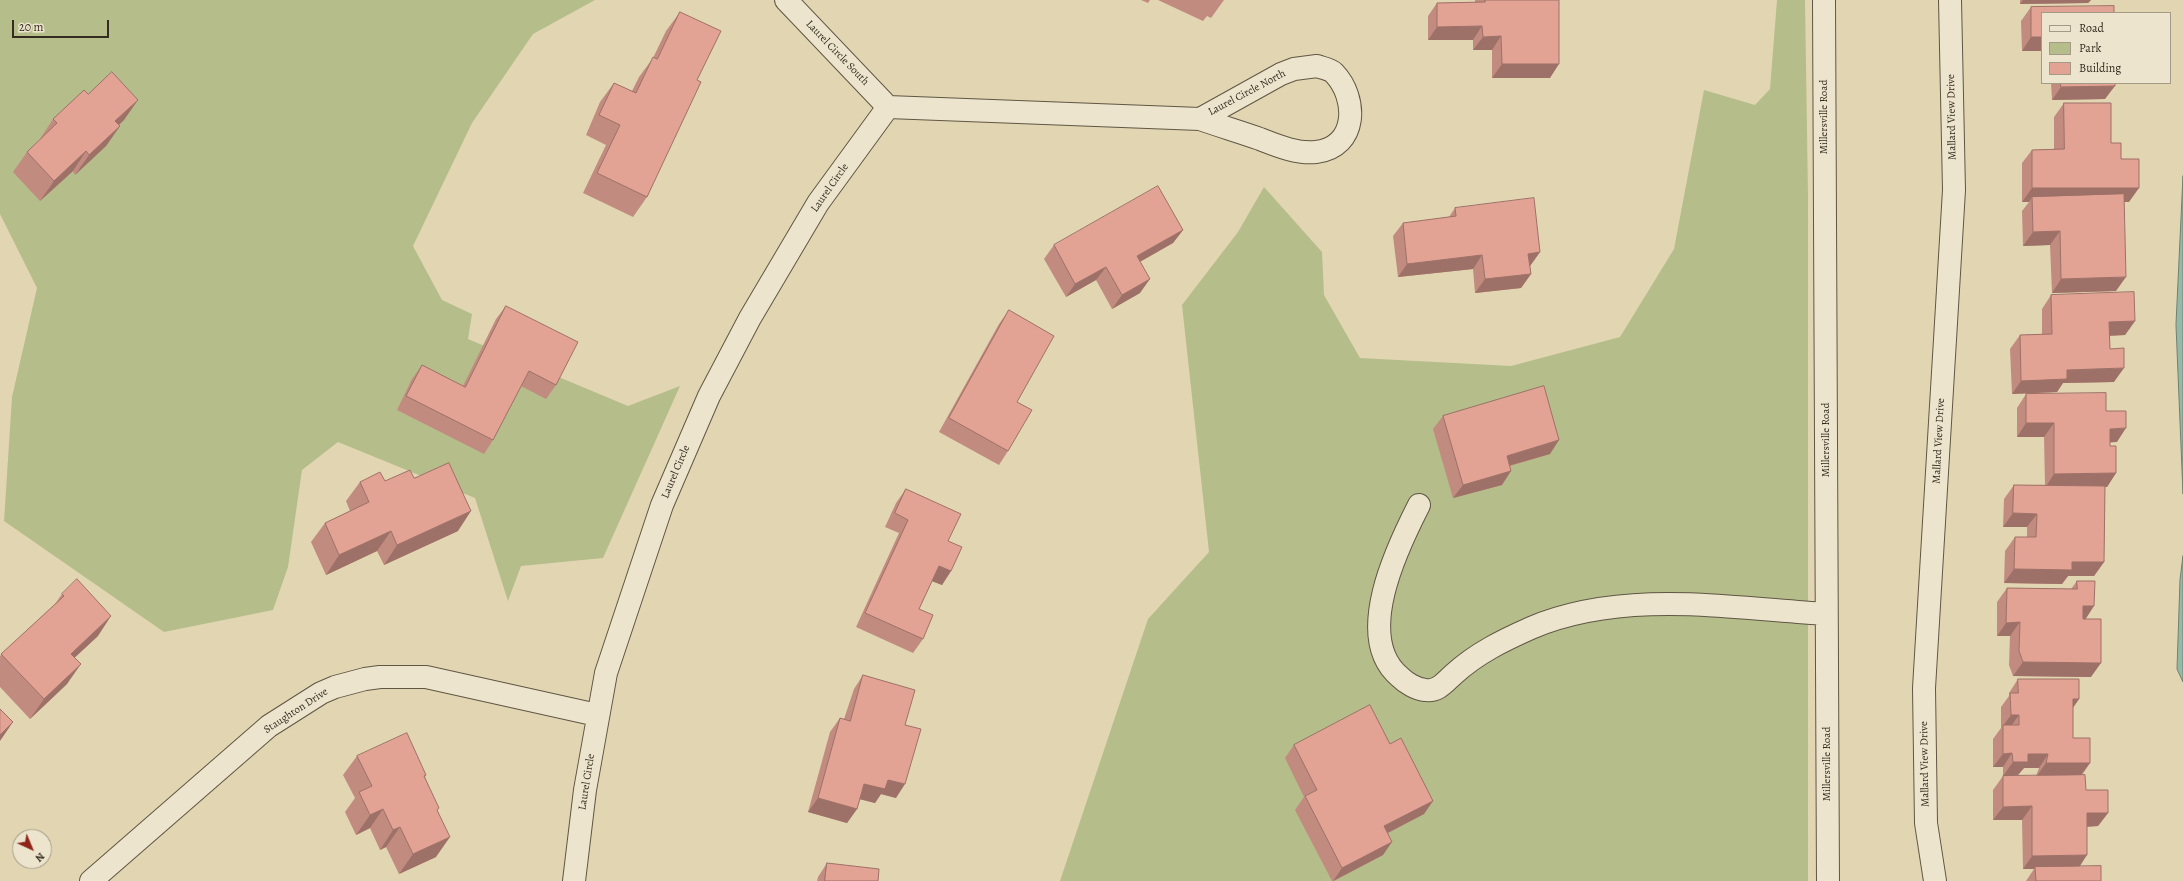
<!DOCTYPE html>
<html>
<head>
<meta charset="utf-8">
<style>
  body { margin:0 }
  #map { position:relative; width:2183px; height:881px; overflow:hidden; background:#e2d6b2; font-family:Alegreya,serif }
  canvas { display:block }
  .legend { position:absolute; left:2041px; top:12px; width:130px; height:72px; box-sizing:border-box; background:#ece4cd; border:1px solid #a39a88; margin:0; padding:5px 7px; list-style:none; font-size:12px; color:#352c20 }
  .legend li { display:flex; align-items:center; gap:8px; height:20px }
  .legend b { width:20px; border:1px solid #a39a88 }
  .north { position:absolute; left:12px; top:829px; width:40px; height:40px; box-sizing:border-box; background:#ece4cd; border:1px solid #a39a88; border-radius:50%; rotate:136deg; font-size:11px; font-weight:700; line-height:16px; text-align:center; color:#352c20 }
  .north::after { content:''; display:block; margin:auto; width:14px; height:18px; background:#8f2418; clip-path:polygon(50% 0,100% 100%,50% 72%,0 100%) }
  .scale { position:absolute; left:12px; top:20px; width:97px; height:18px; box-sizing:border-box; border:2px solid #352c20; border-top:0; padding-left:5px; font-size:12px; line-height:14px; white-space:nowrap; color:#352c20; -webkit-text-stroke:3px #ece4cd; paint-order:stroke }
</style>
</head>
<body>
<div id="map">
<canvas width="2183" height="881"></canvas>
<ul class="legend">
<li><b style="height:5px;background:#ece4cd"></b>Road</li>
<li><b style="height:11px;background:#b5bd8b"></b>Park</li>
<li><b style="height:11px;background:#e2a294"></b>Building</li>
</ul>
<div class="north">N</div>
<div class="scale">20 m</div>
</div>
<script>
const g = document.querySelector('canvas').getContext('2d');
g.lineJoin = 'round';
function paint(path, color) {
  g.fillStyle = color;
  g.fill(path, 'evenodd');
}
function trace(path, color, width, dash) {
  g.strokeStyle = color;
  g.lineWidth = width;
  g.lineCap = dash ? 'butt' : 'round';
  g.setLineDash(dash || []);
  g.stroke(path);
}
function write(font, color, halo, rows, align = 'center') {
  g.font = font + ' Alegreya,serif';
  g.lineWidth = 3;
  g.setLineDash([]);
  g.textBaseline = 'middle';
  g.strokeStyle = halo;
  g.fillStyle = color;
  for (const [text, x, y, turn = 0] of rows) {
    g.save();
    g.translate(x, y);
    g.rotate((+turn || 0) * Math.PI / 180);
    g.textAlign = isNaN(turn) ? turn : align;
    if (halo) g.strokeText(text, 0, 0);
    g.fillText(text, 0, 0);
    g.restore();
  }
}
paint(new Path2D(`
  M0,0h595l-62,34 -61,89 -59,123 29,54 30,14 -4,25 160,67 52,-20 -77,172 -82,8 -13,35 -33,-103 -137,-56 -36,28 -14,97 -15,43 -109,22 -160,-111 8,-124 25,-109 -37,-74z
  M1777,0h28l3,197v684h-748l88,-262 61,-67 -27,-247 56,-73 26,-45 58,65 2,43 36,63 151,8 109,-29 54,-88 30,-159 51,15 15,-16z`), '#b5bd8b');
const water = new Path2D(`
  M2183,176v318l-7,-169z
  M2183,556v126l-6,-13 3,-89z`);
paint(water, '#95b9a8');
trace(water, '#6f8172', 1);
const minor = new Path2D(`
  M786,0l102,107
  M1824,0l4,881
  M1317,66c5,2 13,3 17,7 24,25 24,74 -18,79 -19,2 -38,-6 -56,-13 -20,-7 -40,-13 -60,-20l81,-45 13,-5z
  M888,107l312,12
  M1419,505c-22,43 -66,133 -19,172 6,6 16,12 25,13 13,2 20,-8 29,-16 23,-21 50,-34 77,-46 92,-39 199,-20 295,-14
  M91,881l178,-155 52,-33 14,-6 30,-8 15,-2h46l171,38
  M574,881l11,-91 21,-117 56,-168 47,-109 41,-78 68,-115 70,-96
  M1935,881l-9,-58 -2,-135 30,-498 -4,-190`);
trace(minor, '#605644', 24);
trace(minor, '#ece4cd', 22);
paint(new Path2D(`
  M1141,0h9l-2,3z
  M1158,0h66l-13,18 -4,-2 -4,5z
  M1475,0h84l-9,78h-58v-28h-19v-10h-45v-24l9,-13 38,-1z
  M2020,0h71l-3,3 -68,1z
  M2031,7l11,6v67v-29h-20l-1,-30z
  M680,12l17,68 -50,117 -14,20 -50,-24 23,-48 -20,-10 14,-33 14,-19 18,8 7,-14 14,-19 13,-27z
  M2051,83h64l-10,16 -53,1z
  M88,94l36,26 -5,5 1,1 -14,20 -31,29 -2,-4 -33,30 -27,-29 14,-20 13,-12v-1l13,-20z
  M2064,103l47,40 10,16 8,43h-5l-8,89 -64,2 -2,-48 -27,1 -1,-35 7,-9h-7v-39l10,-13 22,-1v-32z
  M1455,208l85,44 -10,14 1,8 -10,14 -46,5 -2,-24 -75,8 -5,-41 10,-13 46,-6z
  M1183,230l-10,13 -33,19v31l-28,16 -16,-29 -30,17 -22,-38 10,-14z
  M2051,295l84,26 -10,14 -15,1v13l4,33 -51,1 -6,9 -45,2 -2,-45 10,-14 22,-1v-25z
  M506,306l50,79 -10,14 -25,-13 -28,54 -9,14 -87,-44 15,-31 10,-14 41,21 33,-67z
  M1009,310l8,92 -9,49 -9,14 -60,-33 60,-108z
  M2026,394l80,17 11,31h-7v4l6,27 -9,14h-2l-1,75 -10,14h-26l-6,8 -58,-1 1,-32 10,-14h12v-10h-24l1,-28 10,-14h31l-1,-48h-27v-29z
  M1443,416l107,38 -40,12 -8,19 -49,13 -20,-69z
  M414,478l44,53 -74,34 -7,-14 -51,24 -15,-33 14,-19 25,-12 -4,-10 14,-19 25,-1z
  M906,489l42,52 3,30 -9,14 -10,-4 -13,28 4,30 -10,14 -57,-26 43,-94 -14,-6 11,-24z
  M2077,581l8,38 6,58 -78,-1 -4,-11 1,-29h-13v-34l10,-14 64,1z
  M62,594l36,42 -24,22 -7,26 -37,35 -30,-32v-31l55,-52z
  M863,675l42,50 -9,73 -15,-4 -6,9 -15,-4 -3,10 -10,14 -39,-11 22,-80 10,-14 4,1 10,-30z
  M2018,679l61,20 -6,9v30l17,25 -8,12 4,15 22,23 -10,13 -11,1 -8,39 22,15h-75l8,-12h-11l-1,-49h-29v-30l10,-14h33l3,-8h-15l-6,7 -15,1v-9h-10v-28l8,-11v-21l8,-11v-3z
  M1294,745l130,69 -36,19 -5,22 -49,26h-2l-37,-71 9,-13 -19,-39z
  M357,756l69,19 -1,2 12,34 -1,46 -37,17 -13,-27 -6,3 -10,-22 -14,7 -11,-23 10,-14 -12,-23z
  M827,863l51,18h-61l1,-4z`), '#c28b7f');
paint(new Path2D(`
  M2023,0h68l-3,3 -68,1z
  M1482,26l-9,14h-45l9,-13z
  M1501,36l-9,14h-19l10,-13z
  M2031,37h11v14h-20z
  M1502,64h57l-9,14h-58z
  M2115,86l-10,13 -53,1 9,-13z
  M138,100l-14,20 -23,21 14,-20z
  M120,126l-14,20 -31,29 14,-20z
  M86,151l-13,20 -33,30 14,-20z
  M2032,188h107l-10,14h-97v-5l-3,5h-7z
  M1183,230l-10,13 -46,26 10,-13z
  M2060,231l-10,14 -27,1 10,-14z
  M1540,252l-10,14 -11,1 9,-13z
  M1482,255l-9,14 -75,8 9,-13z
  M1106,267l-10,13 -30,17 9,-13z
  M1531,274l-10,14 -46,5 10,-14z
  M2126,277l-10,14 -64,2 9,-14z
  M1150,279l-10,14 -28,16 10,-14z
  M2135,321l-10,14 -25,1 9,-14z
  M2124,368l-10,14 -51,1 -6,9 -45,2 9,-13 46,-11z
  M2026,423h28l-10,14h-27z
  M2126,428l-9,14 -16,1 9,-14z
  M1559,440l-9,14 -53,15 10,-13z
  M1511,471l-9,14 -49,13 10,-13z
  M2116,473l-9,14 -62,1 9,-14z
  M471,511l-13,20 -74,34 13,-20z
  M2013,513l24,1 -10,13h-24z
  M391,531l-14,20 -51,24 13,-20z
  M2072,562h32l-10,14h-26l-6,8 -58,-1 10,-14z
  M939,566l12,5 -9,14 -13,-5z
  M2083,606h11l-9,14h-12z
  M111,616l-13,20 -41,38 14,-20z
  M2020,622l-10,14h-13l9,-13z
  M2023,662l78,1 -10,14 -78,-1z
  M81,664l-14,20 -37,35 14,-20z
  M2073,699h6l-10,14z
  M2011,715h8l-10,14 -6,-3z
  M13,722l-13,19v-6z
  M2012,753l-9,14h-10l10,-13z
  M2028,754h20l-9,14h-15l-6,7 -15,1 10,-14z
  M2046,763h44l-10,13 -44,1z
  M888,780l17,4 -9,14 -15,-4 -6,9 -20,-5 9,-14z
  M818,798l39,11 -10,14 -39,-11z
  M1433,801l-9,13 -50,26 10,-14z
  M2032,806l-10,14h-29l10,-13z
  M383,809l-13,19 -14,7 14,-20z
  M2087,813h21l-10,13 -21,1z
  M400,827l-14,20 -6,3 13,-20z
  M450,837l-14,20 -37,17 14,-20z
  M1392,842l-9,13 -50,26 9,-13z
  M2087,855l-9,14 -43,-2 -1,2h-11l9,-13z`), '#9e7168');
const building = new Path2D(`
  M1485,0h74v64h-57l-1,-28 -18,1 -1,-11 -45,1v-24l48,-1z
  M2114,6v7h-72v24h-11v-30z
  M680,12l41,19 -24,49 4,2 -54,115 -50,-24 23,-48 -21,-10 15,-32 22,10 17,-36 4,2z
  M112,72l26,28 -23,21 5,5 -31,29 -3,-4 -32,30 -27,-29 30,-29 -4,-4 31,-29 4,4z
  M2061,83h54v3l-54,1z
  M2064,103h47v40h10v16h18v29h-107v-38l32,-1z
  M1158,186l25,44 -46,26 13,23 -28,16 -16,-28 -31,17 -21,-39z
  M2124,194l2,83 -65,2 -1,-48 -27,1 -1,-35z
  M1534,198l6,54 -12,2 3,20 -46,5 -3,-24 -75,9 -4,-41 53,-7 -1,-8z
  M2134,292l1,29 -26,1 1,27 14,-1v20l-57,2v9l-46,2 -1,-46 32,-1 -1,-39z
  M506,306l72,36 -22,43 -27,-14 -36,69 -87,-44 16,-31 43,22z
  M1009,310l45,26 -37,66 15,8 -24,41 -59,-33z
  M1544,386l15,54 -52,16 4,15 -48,14 -20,-69z
  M2106,393v18h20v17l-16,1v17h6v27l-62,1v-51h-28v-29z
  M449,463l22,48 -74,34 -6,-14 -52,24 -14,-32 44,-21 -9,-20 20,-10 5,9 25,-11 4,8z
  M2014,485l91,1 -1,76h-32v8l-58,-1 1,-32h21l1,-23 -24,-1z
  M906,489l55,25 -13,27 14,6 -11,24 -12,-5 -20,43 14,6 -10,24 -58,-26 43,-93 -13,-7z
  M77,579l34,37 -40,38 10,10 -37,35 -43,-45 63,-58 -2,-2z
  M2077,581h18l-1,25h-11v13h18v44l-78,-1 -4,-11 1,-29 -14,1 1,-35 70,1z
  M863,675l52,15 -10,35 16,4 -16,55 -17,-4 -3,9 -21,-5 -7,25 -39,-11 22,-80 10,3z
  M2018,679h61v20h-6v39h17v25h-44l2,-9h-20v8h-15l-1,-9 -9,1v-29h16v-10h-8l-1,-22h8z
  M1370,705l20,39 11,-6 32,63 -49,25 8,16 -50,26 -37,-72 12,-6 -23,-45z
  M0,709l13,13 -13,13z
  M407,733l19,42 -2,1 15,32 -2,2 13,27 -37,17 -13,-27 -7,3 -10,-21 -13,6 -11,-23 13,-6 -15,-30z
  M2085,775l1,15h22v23h-21v42l-55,1v-50l-29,1v-31z
  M827,863l52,6 -1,12h-53z
  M2101,866v15h-65l-1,-14z`);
paint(building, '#e2a294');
trace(building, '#9e7168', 1);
write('11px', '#352c20', '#ece4cd', [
  ["Laurel Circle South",837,53,46],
  ["Laurel Circle North",1247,93,-28],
  ["Millersville Road",1824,117,-90],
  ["Mallard View Drive",1952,117,-91],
  ["Laurel Circle",830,188,-55],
  ["Millersville Road",1826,440,-90],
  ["Mallard View Drive",1939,441,-87],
  ["Laurel Circle",676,472,-67],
  ["Staughton Drive",296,711,-33],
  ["Millersville Road",1827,764,-90],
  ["Mallard View Drive",1925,764,-91],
  ["Laurel Circle",587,782,-81]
]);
</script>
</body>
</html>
